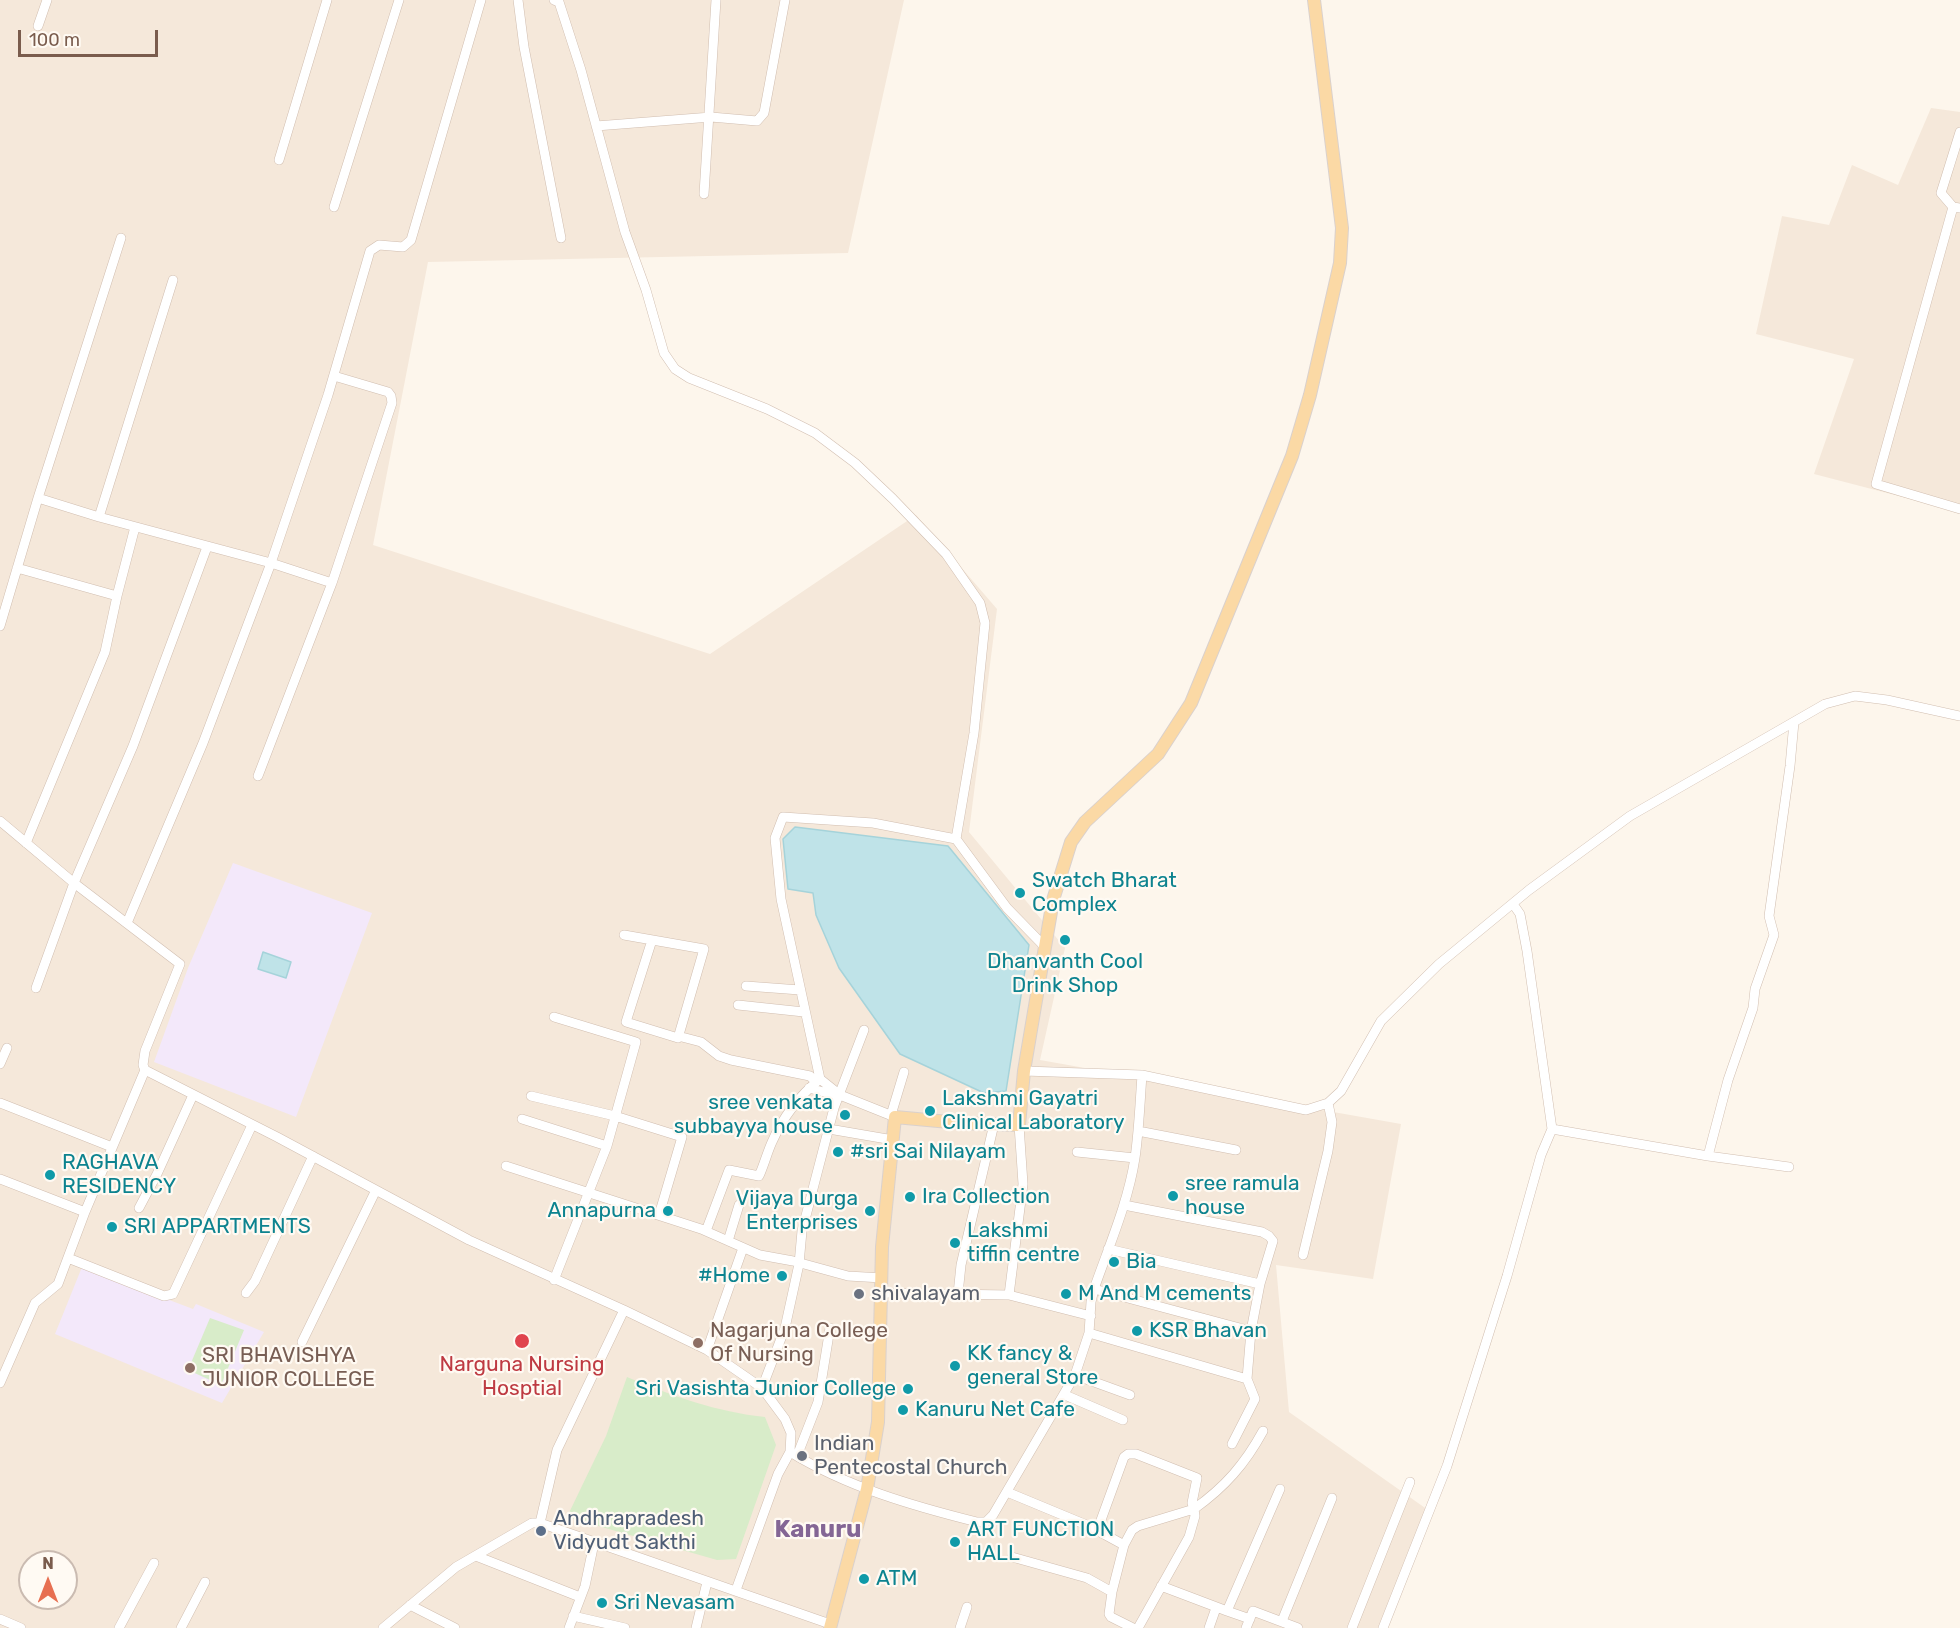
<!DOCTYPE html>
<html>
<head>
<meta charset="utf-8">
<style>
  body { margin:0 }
  #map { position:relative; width:1960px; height:1628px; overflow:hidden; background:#fdf6ec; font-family:Rubik,sans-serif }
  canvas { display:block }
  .north { position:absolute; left:18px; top:1550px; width:60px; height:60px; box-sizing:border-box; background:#fffaf3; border:2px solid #cabbb1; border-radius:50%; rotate:0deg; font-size:16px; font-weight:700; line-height:24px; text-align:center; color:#7a5c4d }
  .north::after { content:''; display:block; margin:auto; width:21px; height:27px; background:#e76f51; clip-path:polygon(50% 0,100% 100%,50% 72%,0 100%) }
  .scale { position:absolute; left:18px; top:30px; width:140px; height:27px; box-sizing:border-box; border:3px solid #7a5c4d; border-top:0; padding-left:8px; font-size:18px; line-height:21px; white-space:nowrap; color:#7a5c4d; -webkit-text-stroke:4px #fffaf3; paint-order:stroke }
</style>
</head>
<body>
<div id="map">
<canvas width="1960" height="1628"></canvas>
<div class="north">N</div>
<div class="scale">100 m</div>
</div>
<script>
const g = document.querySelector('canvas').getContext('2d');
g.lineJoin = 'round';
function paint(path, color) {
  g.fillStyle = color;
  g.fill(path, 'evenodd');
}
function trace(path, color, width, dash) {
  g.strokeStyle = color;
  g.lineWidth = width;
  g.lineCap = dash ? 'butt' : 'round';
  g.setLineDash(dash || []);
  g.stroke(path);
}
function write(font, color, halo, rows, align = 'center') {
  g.font = font + ' Rubik,sans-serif';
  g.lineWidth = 4.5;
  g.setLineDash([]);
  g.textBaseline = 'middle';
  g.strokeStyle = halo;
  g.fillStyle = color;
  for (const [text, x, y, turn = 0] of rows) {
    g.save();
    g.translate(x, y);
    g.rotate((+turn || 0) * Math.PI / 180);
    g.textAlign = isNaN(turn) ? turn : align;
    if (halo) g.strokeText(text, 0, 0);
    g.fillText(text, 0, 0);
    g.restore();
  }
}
paint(new Path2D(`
  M0,0h904l-56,253 -420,9 -55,283 337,109 206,-139 81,94 -28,223 96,116 -25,112 361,64 -28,155 -97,-14 13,147 139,98 -44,118h-1384zM30,1562h36v36h-36z
  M1931,108l29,4v400l-146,-38 40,-115 -98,-25 26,-118 47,9 23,-60 46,20z`), '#f5e8da');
paint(new Path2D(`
  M233,863l139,50 -76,204 -142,-55 34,-94z
  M82,1267l111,42 3,-5 68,28 -42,71 -167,-69z`), '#f3e8fa');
paint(new Path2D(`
  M210,1318l34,12 -23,55 -33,-15z
  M627,1377c45,19 90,35 138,40l11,28 -40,114 -19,1 -150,-43 39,-81z`), '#d8ecc9');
const water = new Path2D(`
  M795,827l153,19 81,99 -23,146 -22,2 -84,-39 -61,-86 -23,-53 -3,-22 -25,-4 -5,-50z
  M263,952l28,10 -5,16 -28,-9z`);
paint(water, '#bfe3e8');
trace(water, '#a5d3da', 1.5);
const minor = new Path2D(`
  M518,0l6,47 37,191
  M554,0l5,2 22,68 44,162 21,58 18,63 11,16 14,9 78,31 48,24 40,30 38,36 53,55 34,49 5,20 -11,110 -18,106
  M38,26l9,-26
  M596,126l115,-9 46,4 7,-8 21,-113
  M1960,132l-19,61 12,14 7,1
  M279,160l48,-160
  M704,194l12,-194
  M334,207l65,-207
  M1953,207l-77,277 84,25
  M38,498l61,19 172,46 -68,180 -76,180
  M99,517l74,-237
  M17,568l100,28
  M332,583l-61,-20 57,-168 42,-144 9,-6 24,2 8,-7 70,-240
  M0,626l38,-128 83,-260
  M258,776l74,-193 60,-180 -1,-7 -3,-4 -54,-16
  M0,821l74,62 106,81 -35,87 -2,14 2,5 132,67 192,103 155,70 83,40 55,38 23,31 6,14 -1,19c57,35 123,54 187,70h9l7,-7 82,-140 14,-42 2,-31 3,-13c15,-43 34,-86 41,-131 4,-28 5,-56 7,-83
  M26,843l79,-191 12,-56 18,-69
  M624,935l80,14 -26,89 -52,-16 26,-82
  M746,986l54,4
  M36,988l38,-105 59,-137 74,-199
  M738,1005l66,7
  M554,1017l82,25 -29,104 -53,134
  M678,1036l23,6 18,14 12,4 79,16 6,6
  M0,1064l7,-16
  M1024,1071l118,4 164,35 22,-7 13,-12 40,-70 58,-57 90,-74 101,-74 195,-112 30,-8 32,4 73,16
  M809,1088l22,6 4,-3
  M531,1096l84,20 67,21 -23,78
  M0,1103l112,44
  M891,1115l13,-43
  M895,1117l-55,-22 -20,-16 -39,-180 -6,-61 8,-21 90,6 83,16 51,69 38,39
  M522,1119l85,27
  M829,1129l64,11
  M1552,1129l156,27 81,11
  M1138,1131l98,19
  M1077,1152l58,6
  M1708,1156l20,-76 25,-72 2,-19 19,-54 -5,-19 21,-150 4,-44
  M506,1166l195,63 59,26 33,6 55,15 34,2
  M0,1179l85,33 60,-142
  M1124,1205l138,27 7,4 4,5 -13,43 -9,47 -4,48 8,20 -23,45
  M139,1208l18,-34 36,-79
  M706,1231l23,-61 30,6c5,-11 8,-23 13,-34 11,-25 27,-46 48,-63
  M728,1241l11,-36
  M1108,1249l152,35
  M1303,1255l25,-104 4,-29 -4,-19
  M68,1258l96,38 9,-2 79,-169
  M1094,1289l157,42
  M246,1293l9,-12 58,-125
  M882,1293l127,2 82,21
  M958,1294l3,-29 33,-141
  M1009,1295l14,-111 -4,-59
  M1089,1333l158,46
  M302,1342l74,-152
  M707,1350l36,-102
  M1075,1375l55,20
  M0,1383l35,-80 23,-19 27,-72
  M762,1388l23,-60 14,-64 3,-33 32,-123 30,-78
  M1065,1395l58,25
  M797,1456l21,-54 12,-74
  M1007,1492l82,34 35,19 8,-15 6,-4 56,-17 -2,-6 5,-25 -61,-24h-8l-4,3 -27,74
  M540,1523l17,-73 67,-140
  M476,1556l104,41
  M1012,1557l75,21 25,14 -3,22 2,3 22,11
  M1161,1586l66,25 53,-122
  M736,1590l42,-116 12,-22
  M1112,1592l12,-47
  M410,1605l45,23
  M1227,1611l23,8
  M573,1616l52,12
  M0,1619l21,9
  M1282,1621l50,-123
  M119,1628l35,-65
  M181,1628l24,-46
  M383,1628l73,-61 76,-44h8l290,101
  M569,1628l16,-42 9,-43
  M696,1628l11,-46
  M960,1628l7,-21
  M1138,1628l51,-91 6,-21 -1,-7c31,-22 51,-45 69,-78
  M1209,1628l7,-20
  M1246,1628l7,-17 45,17
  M1352,1628l58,-146
  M1383,1628l64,-162 60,-190 34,-121 11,-26 -25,-178 -7,-37 -7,-10`);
const major = new Path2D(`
  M830,1628l37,-139 11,-67 4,-175 13,-130 65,6 59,2 5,-54 21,-124 8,-47 18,-58 14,-20 73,-68 33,-51 101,-247 18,-61 30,-132 2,-35 -28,-228`);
trace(minor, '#d1beb0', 10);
trace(major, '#dad1cd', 14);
trace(minor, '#fff', 9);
trace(major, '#fbd9a5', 12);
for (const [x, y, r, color] of [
  [1020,893,6,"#0f9aa8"],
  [1065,940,6,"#0f9aa8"],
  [930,1111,6,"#0f9aa8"],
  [845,1115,6,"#0f9aa8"],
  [838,1152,6,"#0f9aa8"],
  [50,1175,6,"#0f9aa8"],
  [1173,1196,6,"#0f9aa8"],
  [910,1197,6,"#0f9aa8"],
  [668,1211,6,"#0f9aa8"],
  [870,1211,6,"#0f9aa8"],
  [112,1227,6,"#0f9aa8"],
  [955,1243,6,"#0f9aa8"],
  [1114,1262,6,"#0f9aa8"],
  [782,1276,6,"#0f9aa8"],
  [859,1294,6,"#6b7280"],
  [1066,1294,6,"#0f9aa8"],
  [1137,1331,6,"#0f9aa8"],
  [522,1341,8,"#e0444e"],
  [698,1343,6,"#8d6e63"],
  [955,1366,6,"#0f9aa8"],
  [190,1368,6,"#8d6e63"],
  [908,1389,6,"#0f9aa8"],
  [903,1410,6,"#0f9aa8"],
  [802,1456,6,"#6b7280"],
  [541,1531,6,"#5c6f8a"],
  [955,1542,6,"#0f9aa8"],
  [864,1579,6,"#0f9aa8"],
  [602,1603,6,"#0f9aa8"]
]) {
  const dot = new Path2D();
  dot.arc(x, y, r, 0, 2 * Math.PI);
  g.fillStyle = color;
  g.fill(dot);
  trace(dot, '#fffaf3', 2);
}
write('21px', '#0d838f', '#fffaf3', [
  ["Swatch Bharat",1032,881],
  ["Complex",1032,905],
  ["Dhanvanth Cool",1065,962,"center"],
  ["Drink Shop",1065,986,"center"],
  ["Lakshmi Gayatri",942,1099],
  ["Clinical Laboratory",942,1123],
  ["sree venkata",833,1103,"right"],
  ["subbayya house",833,1127,"right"],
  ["#sri Sai Nilayam",850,1152],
  ["RAGHAVA",62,1163],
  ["RESIDENCY",62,1187],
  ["sree ramula",1185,1184],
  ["house",1185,1208],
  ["Ira Collection",922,1197],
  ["Vijaya Durga",858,1199,"right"],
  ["Enterprises",858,1223,"right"],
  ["Annapurna",656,1211,"right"],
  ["SRI APPARTMENTS",124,1227],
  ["Lakshmi",967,1231],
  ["tiffin centre",967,1255],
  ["Bia",1126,1262],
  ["#Home",770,1276,"right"],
  ["M And M cements",1078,1294],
  ["KSR Bhavan",1149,1331],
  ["KK fancy &",967,1354],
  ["general Store",967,1378],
  ["Sri Vasishta Junior College",896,1389,"right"],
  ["Kanuru Net Cafe",915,1410],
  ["ART FUNCTION",967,1530],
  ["HALL",967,1554],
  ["ATM",876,1579],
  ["Sri Nevasam",614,1603]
], 'left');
write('21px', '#5b616d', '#fffaf3', [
  ["shivalayam",871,1294],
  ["Indian",814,1444],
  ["Pentecostal Church",814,1468]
], 'left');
write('21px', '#785e54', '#fffaf3', [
  ["Nagarjuna College",710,1331],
  ["Of Nursing",710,1355],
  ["SRI BHAVISHYA",202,1356],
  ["JUNIOR COLLEGE",202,1380]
], 'left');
write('21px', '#be3a42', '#fffaf3', [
  ["Narguna Nursing",522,1365],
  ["Hosptial",522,1389]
]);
write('21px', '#4e5e75', '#fffaf3', [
  ["Andhrapradesh",553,1519],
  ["Vidyudt Sakthi",553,1543]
], 'left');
write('bold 24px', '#846695', '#fffaf3', [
  ["Kanuru",818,1530]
]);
</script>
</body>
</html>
